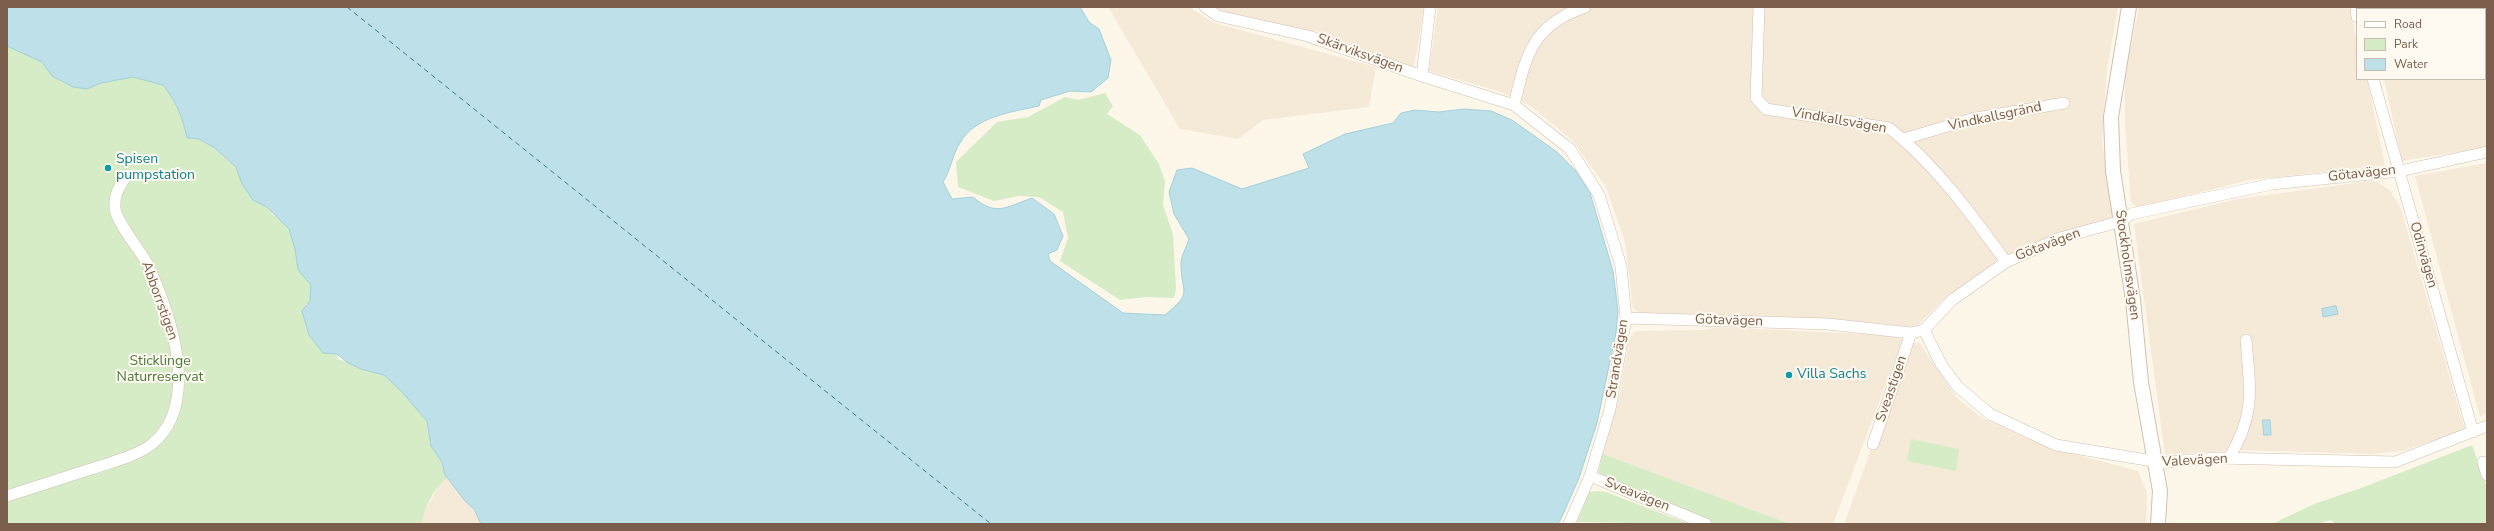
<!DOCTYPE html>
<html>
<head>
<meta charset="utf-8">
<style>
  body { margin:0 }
  #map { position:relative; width:2494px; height:531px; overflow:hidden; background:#fdf7ea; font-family:"Nunito Sans",sans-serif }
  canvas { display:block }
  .frame { position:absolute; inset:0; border:8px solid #7a5e4b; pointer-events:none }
  .legend { position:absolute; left:2356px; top:8px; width:130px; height:72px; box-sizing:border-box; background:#fffaf1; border:1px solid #cabcaf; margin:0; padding:5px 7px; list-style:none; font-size:12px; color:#7a5e4b }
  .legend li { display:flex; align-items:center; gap:8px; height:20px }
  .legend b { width:20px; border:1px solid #cabcaf }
</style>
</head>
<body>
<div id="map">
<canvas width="2494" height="531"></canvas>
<div class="frame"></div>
<ul class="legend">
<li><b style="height:5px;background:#fff"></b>Road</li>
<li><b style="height:11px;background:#d5ecc7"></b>Park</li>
<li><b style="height:11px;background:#bde0e9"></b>Water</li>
</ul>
</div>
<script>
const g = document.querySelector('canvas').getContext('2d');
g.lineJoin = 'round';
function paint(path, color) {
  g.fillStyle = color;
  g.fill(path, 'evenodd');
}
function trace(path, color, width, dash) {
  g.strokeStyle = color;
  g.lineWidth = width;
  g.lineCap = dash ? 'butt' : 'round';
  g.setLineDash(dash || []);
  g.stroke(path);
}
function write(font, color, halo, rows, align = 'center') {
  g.font = font + ' "Nunito Sans",sans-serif';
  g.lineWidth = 4;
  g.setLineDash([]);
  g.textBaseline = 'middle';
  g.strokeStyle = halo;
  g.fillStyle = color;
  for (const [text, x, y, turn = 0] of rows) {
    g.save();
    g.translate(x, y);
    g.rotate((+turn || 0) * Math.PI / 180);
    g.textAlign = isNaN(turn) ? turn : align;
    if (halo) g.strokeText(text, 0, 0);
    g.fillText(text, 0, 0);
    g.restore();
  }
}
paint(new Path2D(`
  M1108,7h81l25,16 162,44 -7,40 -106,13 -25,19 -58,-10z
  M1209,7h215l-10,60 -95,-35 -99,-18z
  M1438,7h680l-11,62 -5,72 14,76 -105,37 -69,47 -26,26 -86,-8 -190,-6 -7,-5 -8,-66 -19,-55 -34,-47 -40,-33 -31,-15 -72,-21z
  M2139,7h211l7,36v36h10l18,86 -136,15 -111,28 -7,-6 -6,-78v-50z
  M2368,7h119v140l-85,14 -18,-82h101v-70h-117z
  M2487,163v250l-7,4 -65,-241z
  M2370,181l7,1 13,8 11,19 64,221 -63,21 -30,3 -130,-4 -77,5 -31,-231 104,-25z
  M1720,327l163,8 20,4 -70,185h-43l-187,-70 17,-61 9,-54 6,-8 70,-1z
  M1919,342l38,56 25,20 62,28 94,25 9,23 -1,30h-302l65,-179z
  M445,475l21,27 8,7 7,15h-59l1,-10z`), '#f5e9d8');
paint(new Path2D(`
  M7,40l101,42 20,-6 7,2 5,-3 30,9 31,54 14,3 57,69v4l16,10 25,61 -2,18 -5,1v11l26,38 5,1 1,5 51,17 40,42 22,57c-15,9 -27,32 -29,49h-415z
  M1105,93l8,13 -6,8 33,21 19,29 6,17 -2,24 10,29 3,55 -2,9 -27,-1 -27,3 -60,-39 8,-23 -5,-26 -24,-15 -20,-1 -25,5 -36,-14 -2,-25 41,-40 31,-5 37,-20 13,3z
  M1911,439l48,10 -3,22 -49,-10z
  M2472,445l15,42v37h-152l-4,-4 -15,4h-44l42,-20 47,-16z
  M1603,454l187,70h-76l-106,-43 -10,-9z
  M1597,491l9,1 83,32 -112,-2 12,-30z`), '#d5ecc7');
const water = new Path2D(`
  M7,7h1073l9,15 10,7 12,31 -3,18 -17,14 -21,-1 -29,9 -2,6c-27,6 -64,10 -79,37 -8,12 -9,27 -17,39l9,17 21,-2c23,20 33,10 59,1l22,16 9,22 -6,14 -9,4 2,7 73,52 42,2c29,-24 16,-20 16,-52 0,-7 6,-17 8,-24l-15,-25 -5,-22 8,-22 15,-2 50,21 67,-21 -6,-14 42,-20 48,-11 8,-10 14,-3 24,2 25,-3 27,2 21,9 45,32 18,18 15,23 23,78 5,40 -2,22 -19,90 -18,55 -19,43 -3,3h-1076l-7,-15 -8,-7 -21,-27 -3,-13 -11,-16 -4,-25 -26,-30 -17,-16 -23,-6 -13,-6 -11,-9 -14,-1 -14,-18 -7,-24 8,-10 1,-16 -13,-15 -3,-21 -6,-20 -22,-22 -14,-7 -11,-16 -6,-17 -21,-19 -16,-9 -12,-1c-4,-20 -11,-37 -24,-53l-30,-8 -32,6 -14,6 -14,-2 -21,-11 -10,-14 -35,-16z
  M2336,306l2,8 -15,3 -1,-8z
  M2263,420h7l1,15h-7z`);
paint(water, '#bde0e9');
trace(water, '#a3d0db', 1);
trace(new Path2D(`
  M347,7l644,517`), '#407887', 1, [5, 4]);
const minor = new Path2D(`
  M1205,7l13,9 90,20 114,40 92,29 56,44 29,46 22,71 5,52 -16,91 -20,67 -21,48
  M1759,7l-3,91 10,11 123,19c46,36 83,87 117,134
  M2356,7l1,10
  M1422,76l8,-69
  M2373,79l100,353
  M1514,105c12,-50 18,-80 71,-98
  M1904,139l67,-20 93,-16
  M1626,318l202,6 83,9 13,-3 28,-30 54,-38 54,-24 62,-17 9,-7 141,-30 128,-13 87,-19
  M1924,330l17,34 17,23 32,27 66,31 91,15 9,3 61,-5 178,4 92,-36
  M1873,444l38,-111
  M2229,458c27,-44 21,-69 17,-118
  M2483,462l4,13
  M1590,476l116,48
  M7,496c28,-9 56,-18 84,-27 20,-7 44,-12 61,-25 50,-41 18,-131 -4,-179 -7,-14 -32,-43 -33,-57 -1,-15 5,-22 12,-33`);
const tertiary = new Path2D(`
  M2129,7l-18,110 2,54 20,129 8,82 19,109 -2,33`);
trace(minor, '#d1bfae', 12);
trace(tertiary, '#d1bfae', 16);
trace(minor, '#fff', 11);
trace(tertiary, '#fff', 14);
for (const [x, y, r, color] of [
  [108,168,4,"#0f9aa8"],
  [1789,375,4,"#0f9aa8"]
]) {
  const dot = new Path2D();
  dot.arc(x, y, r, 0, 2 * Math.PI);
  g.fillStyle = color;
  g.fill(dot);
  trace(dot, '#fffaf1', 1.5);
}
write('14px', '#7a5e4b', '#fffaf1', [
  ["Skärviksvägen",1360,54,20],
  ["Vindkallsgränd",1995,117,-12],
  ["Vindkallsvägen",1839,121,10],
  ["Götavägen",2362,174,-6],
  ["Götavägen",2048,245,-21],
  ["Odinvägen",2423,255,74],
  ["Stockholmsvägen",2127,265,82],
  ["Abborrstigen",159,301,70],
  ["Götavägen",1729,321,2],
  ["Strandvägen",1618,359,-81],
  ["Sveastigen",1892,389,-71],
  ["Valevägen",2195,461,-3],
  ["Sveavägen",1637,495,22]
]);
write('14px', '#0d838f', '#fffaf1', [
  ["Spisen",116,160],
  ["pumpstation",116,176],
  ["Villa Sachs",1797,375]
], 'left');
write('14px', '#4e7a40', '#fffaf1', [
  ["Sticklinge",160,362],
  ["Naturreservat",160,378]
]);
</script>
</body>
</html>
